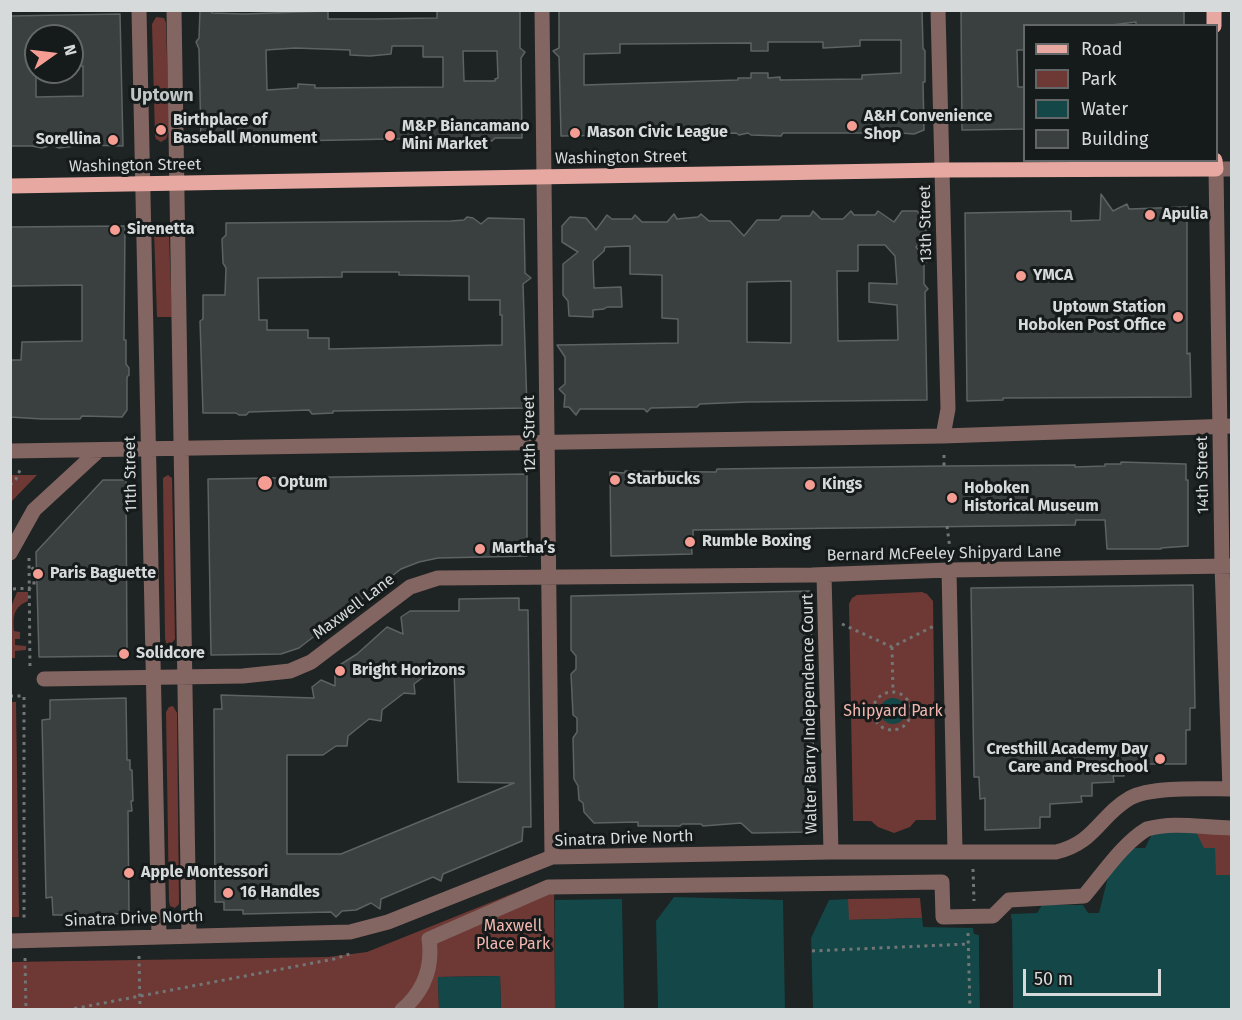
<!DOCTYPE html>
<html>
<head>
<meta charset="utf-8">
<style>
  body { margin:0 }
  #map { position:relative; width:1242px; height:1020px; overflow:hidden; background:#1e2323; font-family:"Fira Sans",sans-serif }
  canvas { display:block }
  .frame { position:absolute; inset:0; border:12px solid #d7dada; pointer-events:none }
  .legend { position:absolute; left:1023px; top:24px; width:195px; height:138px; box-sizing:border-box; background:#151a1a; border:2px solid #636767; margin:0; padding:8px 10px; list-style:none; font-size:18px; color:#d7dada }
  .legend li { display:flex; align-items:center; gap:12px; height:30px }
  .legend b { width:30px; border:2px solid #636767 }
  .north { position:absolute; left:24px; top:24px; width:60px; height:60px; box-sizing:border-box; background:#151a1a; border:2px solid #636767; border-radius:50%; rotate:76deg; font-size:16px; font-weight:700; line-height:24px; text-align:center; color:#d7dada }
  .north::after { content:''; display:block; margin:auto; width:21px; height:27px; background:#f59c93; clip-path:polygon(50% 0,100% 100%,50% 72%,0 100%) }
  .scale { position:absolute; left:1023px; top:969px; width:138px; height:27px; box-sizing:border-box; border:3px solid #d7dada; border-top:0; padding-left:8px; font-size:18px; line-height:21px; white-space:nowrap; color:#d7dada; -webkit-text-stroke:4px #151a1a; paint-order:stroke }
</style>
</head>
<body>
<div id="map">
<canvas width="1242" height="1020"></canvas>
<div class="frame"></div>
<ul class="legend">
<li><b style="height:8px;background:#e6a8a1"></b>Road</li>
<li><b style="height:16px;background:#6e3934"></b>Park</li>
<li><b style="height:16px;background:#134748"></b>Water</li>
<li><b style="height:16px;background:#3a3f3f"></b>Building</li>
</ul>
<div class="north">N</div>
<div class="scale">50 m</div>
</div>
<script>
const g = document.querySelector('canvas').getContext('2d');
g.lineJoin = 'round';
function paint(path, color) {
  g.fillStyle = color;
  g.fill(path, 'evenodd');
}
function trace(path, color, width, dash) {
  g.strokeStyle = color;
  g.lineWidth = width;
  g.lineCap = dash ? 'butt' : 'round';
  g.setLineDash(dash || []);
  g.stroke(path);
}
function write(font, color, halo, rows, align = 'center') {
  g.font = font + ' "Fira Sans",sans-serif';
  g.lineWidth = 6;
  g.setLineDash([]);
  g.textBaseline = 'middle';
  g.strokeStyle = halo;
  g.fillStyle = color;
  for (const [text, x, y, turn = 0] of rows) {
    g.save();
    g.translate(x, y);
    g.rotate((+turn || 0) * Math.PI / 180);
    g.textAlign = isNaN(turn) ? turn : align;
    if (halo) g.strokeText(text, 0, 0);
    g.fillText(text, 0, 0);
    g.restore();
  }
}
paint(new Path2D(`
  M156,17l8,1 2,5 3,107 -3,9 -5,3 -5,-3 -1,-3 -3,-112z
  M161,226l5,2 3,8 3,81h-15l-3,-85 3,-5z
  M11,475h26l-26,27 -1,-27z
  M168,475l4,3 3,161 -5,6 -4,-2 -1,-5 -2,-160z
  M17,592h11v9c-15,6 -15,16 -14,30l6,1v7h-5v6l11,1v4l-11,1v7h-4v-51z
  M922,592l5,2 6,7 3,219h-20l-6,7 -16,6 -16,-6 -7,-6h-18l-4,-217 3,-6 5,-3z
  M10,702h6l3,215h-9z
  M173,706l4,7 2,191 -4,4 -5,-2 -1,-5 -3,-189 3,-5z
  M1195,830h36v45l-15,1z
  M554,881l1,128h-54l-1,-33 -62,1 1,32h-428l-1,-47 318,-5 39,-5 147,-59 28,-11z
  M920,898l2,20 -74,2v-21z`), '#6e3934');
paint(new Path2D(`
  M880 711a13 13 0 1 1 26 0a13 13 0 1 1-26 0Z
  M1195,830l9,18h11l1,27h15v134h-218l-2,-95 26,-1 5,-8h41l5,8h11l9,-36 25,-29h12l8,-16z
  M674,897l109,3 2,109h-127l-2,-88z
  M622,899l2,110h-69v-109z
  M848,899l1,21 73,-2 1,9 50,1 1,6 5,1 1,74h-167l-2,-71 18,-38z
  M500,976l1,33h-62l-1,-32z`), '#134748');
paint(new Path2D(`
  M1012,919l1,90 -3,1 -1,-90z
  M982,933l1,76 -3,1 -1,-75z`), '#1e2323');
const building = new Path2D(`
  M200,10h11l1,3 32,1 84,-3v8h45l64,-1v-8h83v38l5,4 -4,6 1,80h-27l-3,3 -10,-3 -19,4 -24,-4 -145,3 -5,4 -4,-2 -32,2 -8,-3h-44l-2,-93 -3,-7 3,-4zM392,46h31v11h20v30l-128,1v-3l-17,-1v4l-31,2 -1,-40 29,-2 55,2v5l20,1 21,-2zM463,51h34l1,27 -3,1v2h-31z
  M559,10h363l1,38 2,3v31h-2l1,48 -10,4 -40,-3 -9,2h-82l-2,3 -30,-1 -3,-2 -9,2 -3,-2 -175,3 -2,-79 -6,-6 6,-3zM860,40h41v33l-39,2v4l-82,1v-3l-12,1v-5h-17v5h-13v2l-154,5v-31l36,-1v-9l131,-1v8h17v-9h55v6l37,-2z
  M961,10h223v16h-48v-4l-33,4h-79v24h-7l1,37h6v42l-62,1z
  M120,14l3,132 -40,-1 -24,3 -7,-3 -10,3 -10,-2h-22v-130zM36,36h36v24h5v6h6v30l-47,1z
  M1101,194l12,17 14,-7 2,5 58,-2v147l3,-1 1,44 -188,1v2l-36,1 -2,-188 106,-2v10l29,-1z
  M813,211l8,8h22l8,-8 3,4h21l3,-4 16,11 8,-11h15l9,9v15l-10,12 12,14 -4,3v20l4,5 -3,3 2,108 -180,2 -47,2 -3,3 -46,1 -4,4 -3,-3h-64l-4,6 -7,-8h-5l1,-12 -6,-6 6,-5v-27l-8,-12 121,-2v-24l-16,-1v-43l-32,-1v-28l-25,1 -1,4 -11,10 1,27 27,-1 1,20h-15l-3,2 -11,1v7l-24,-1 -1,-15 -5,-6v-31l15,-12 -16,-10v-16l8,-9 16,1 10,12 11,-15 5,4h20l3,-4 7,7h25l7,-8 3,5 21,-2 3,-3 8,7h21l14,15 13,-16h22l3,-4h28zM858,245h27l10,11 2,28 -28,-1v19l28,3 1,35 -60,1 -1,-70h21zM791,281v62l-44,-1v-60z
  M467,217l6,1 8,6 7,-6 36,1 1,54 6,5 -8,6 4,124 -194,3v2l-21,1 -3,-4 -60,2 -3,3h-7l-3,-2h-33l-3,-92 3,-2v-24h22l1,-27 -3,-5 -1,-24 4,-4v-12l225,-2 13,-1zM342,272h57v3l70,1v24h31v15h2v30l-173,4v-11h-21v-8h-41v-10h-8l-1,-42 84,-1z
  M125,226l-1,114h2v24l3,4v7l-2,2v33l-5,7 -40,-1 -2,3h-38l-32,-2v-57h11l1,-18 60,-1v-56l-72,1v-59z
  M1121,462l65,2v16h2v66l-27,2v1h-54l-2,-29h-29l-1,5 -382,5v7h-2l1,17 -81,2 -1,-84 15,1v-2l91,1 1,-3 227,-3 131,-1v2l30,-1v-2h16z
  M527,474v82l-89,2 -19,4 -18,7 -102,79 -18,6 -70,1 -3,-176z
  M103,480h23l1,176 -88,1 -3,-105z
  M1193,585l2,123h-5v22h-4v34h-50v7h-12v5h-11l1,6 -22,1v13h-11l1,6 -32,2v13h-10v11l-55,2v-32l-5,1 -1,-22h-5l-3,-189z
  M810,591l2,56 -4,5v16l4,3 1,41 -4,5v16l4,3 1,41 -4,5 1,50 -59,1 -11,-10 -38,3 -2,-2h-19l-2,2h-42v-4l-44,1 -10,-11 -1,-9 -4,-3 -1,-14 -4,-7 -1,-41 4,-6v-14l-4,-3 -2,-41 5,-5v-13l-5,-6v-54z
  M519,598v12h9l3,217h-8l-1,14 -79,33 -2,7 -8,-4 -52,22 -1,10 -9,-6 -15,7 -14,1 -6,6 -5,-5 -88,2v-4h-19v-8h-9l-1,-193h8l-1,-14 93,3 -2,-11 9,-7 14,6v-18l22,-14 30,-27 16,7 -2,-17 9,-6h49v-12zM434,669l20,1 4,112 56,1 -173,71h-54v-99h36l13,-9h11l1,-10 21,-17 12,2 1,-11 22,-17 11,1 -1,-10z
  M126,698l1,62h3v10h2l1,31h-2l1,10h-4l1,102 -60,4 -1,-2h-15l-1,-18 -6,1 -4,-178 8,-1v-19z`);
paint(building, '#3a3f3f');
trace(building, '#5d6363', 1.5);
trace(new Path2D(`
  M944,455v11
  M10,485l6,-6 4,-9
  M947,526l3,23 4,3
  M29,558l1,112
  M13,589l17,-1 4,-3v-15l-4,-5
  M842,624l50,23 42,-21
  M892,647l1,45
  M873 711a19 19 0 1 1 38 0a19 19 0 1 1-38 0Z
  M10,696h14v226
  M911,711h26
  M848,713h24
  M973,869l1,32
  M968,933l2,77
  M812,951l156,-7
  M139,956l1,54
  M25,958l1,52
  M67,1010l267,-51 19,-6`), '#727676', 3, [3, 4.5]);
trace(new Path2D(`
  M139,10l20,927
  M174,10l15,925
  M542,10l10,847
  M938,10l10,399 -5,27
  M10,451l933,-15 289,-10
  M10,553l24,-43 64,-59
  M949,570l6,281
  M824,575l7,277
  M44,679l199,-3 47,-5 21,-9 99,-75 28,-9 374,-3 137,-5 283,-4
  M1230,789l-8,-223 -6,-397h16
  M10,941l340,-9 38,-10 164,-65 279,-5h225c39,-9 44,-37 74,-54 21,-12 76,-9 102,-9
  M402,1010c22,-19 31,-43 27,-71l119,-52 394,-5 1,35 50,-1 16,-16 75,-4c18,-21 39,-53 63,-67 27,-8 57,-1 85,-1`), '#836561', 15);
trace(new Path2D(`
  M1214,10v16
  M10,186l933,-16 273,-1 -1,-9`), '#e6a8a1', 15);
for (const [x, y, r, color] of [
  [852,126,6,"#f59c93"],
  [161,130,6,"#f59c93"],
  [575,133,6,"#f59c93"],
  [390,136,6,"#f59c93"],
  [113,140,6,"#f59c93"],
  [1150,215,6,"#f59c93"],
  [115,230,6,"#f59c93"],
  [1021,276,6,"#f59c93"],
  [1178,317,6,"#f59c93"],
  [615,480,6,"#f59c93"],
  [265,483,8,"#f59c93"],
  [810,485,6,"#f59c93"],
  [952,498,6,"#f59c93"],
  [690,542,6,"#f59c93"],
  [480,549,6,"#f59c93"],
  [38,574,6,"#f59c93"],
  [124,654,6,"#f59c93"],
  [340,671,6,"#f59c93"],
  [1160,759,6,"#f59c93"],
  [129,873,6,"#f59c93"],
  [228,893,6,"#f59c93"]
]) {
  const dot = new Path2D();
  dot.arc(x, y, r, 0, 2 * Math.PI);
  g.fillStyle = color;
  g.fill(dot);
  trace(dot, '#151a1a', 2);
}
write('bold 16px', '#d7dada', '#151a1a', [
  ["A&H Convenience",864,117],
  ["Shop",864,135],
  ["Birthplace of",173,121],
  ["Baseball Monument",173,139],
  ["M&P Biancamano",402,127],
  ["Mini Market",402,145],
  ["Mason Civic League",587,133],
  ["Sorellina",101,140,"right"],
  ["Apulia",1162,215],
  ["Sirenetta",127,230],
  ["YMCA",1033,276],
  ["Uptown Station",1166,308,"right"],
  ["Hoboken Post Office",1166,326,"right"],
  ["Starbucks",627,480],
  ["Optum",278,483],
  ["Kings",822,485],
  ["Hoboken",964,489],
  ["Historical Museum",964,507],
  ["Rumble Boxing",702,542],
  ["Martha’s",492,549],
  ["Paris Baguette",50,574],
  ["Solidcore",136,654],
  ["Bright Horizons",352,671],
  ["Cresthill Academy Day",1148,750,"right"],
  ["Care and Preschool",1148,768,"right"],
  ["Apple Montessori",141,873],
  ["16 Handles",240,893]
], 'left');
write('16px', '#d7dada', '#151a1a', [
  ["Washington Street",621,158,-1],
  ["Washington Street",135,166,-1],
  ["13th Street",926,224,-91],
  ["12th Street",530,434,-91],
  ["11th Street",131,474,-91],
  ["14th Street",1203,475,-91],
  ["Bernard McFeeley Shipyard Lane",944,554,-1],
  ["Maxwell Lane",354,607,-37],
  ["Walter Barry Independence Court",810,714,-91],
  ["Sinatra Drive North",624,839,-2],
  ["Sinatra Drive North",134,919,-2]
]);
write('16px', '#f3b7b0', '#151a1a', [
  ["Shipyard Park",893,712],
  ["Maxwell",513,927],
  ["Place Park",513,945]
]);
write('bold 18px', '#bfc5c5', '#151a1a', [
  ["Uptown",162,96]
]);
</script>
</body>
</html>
